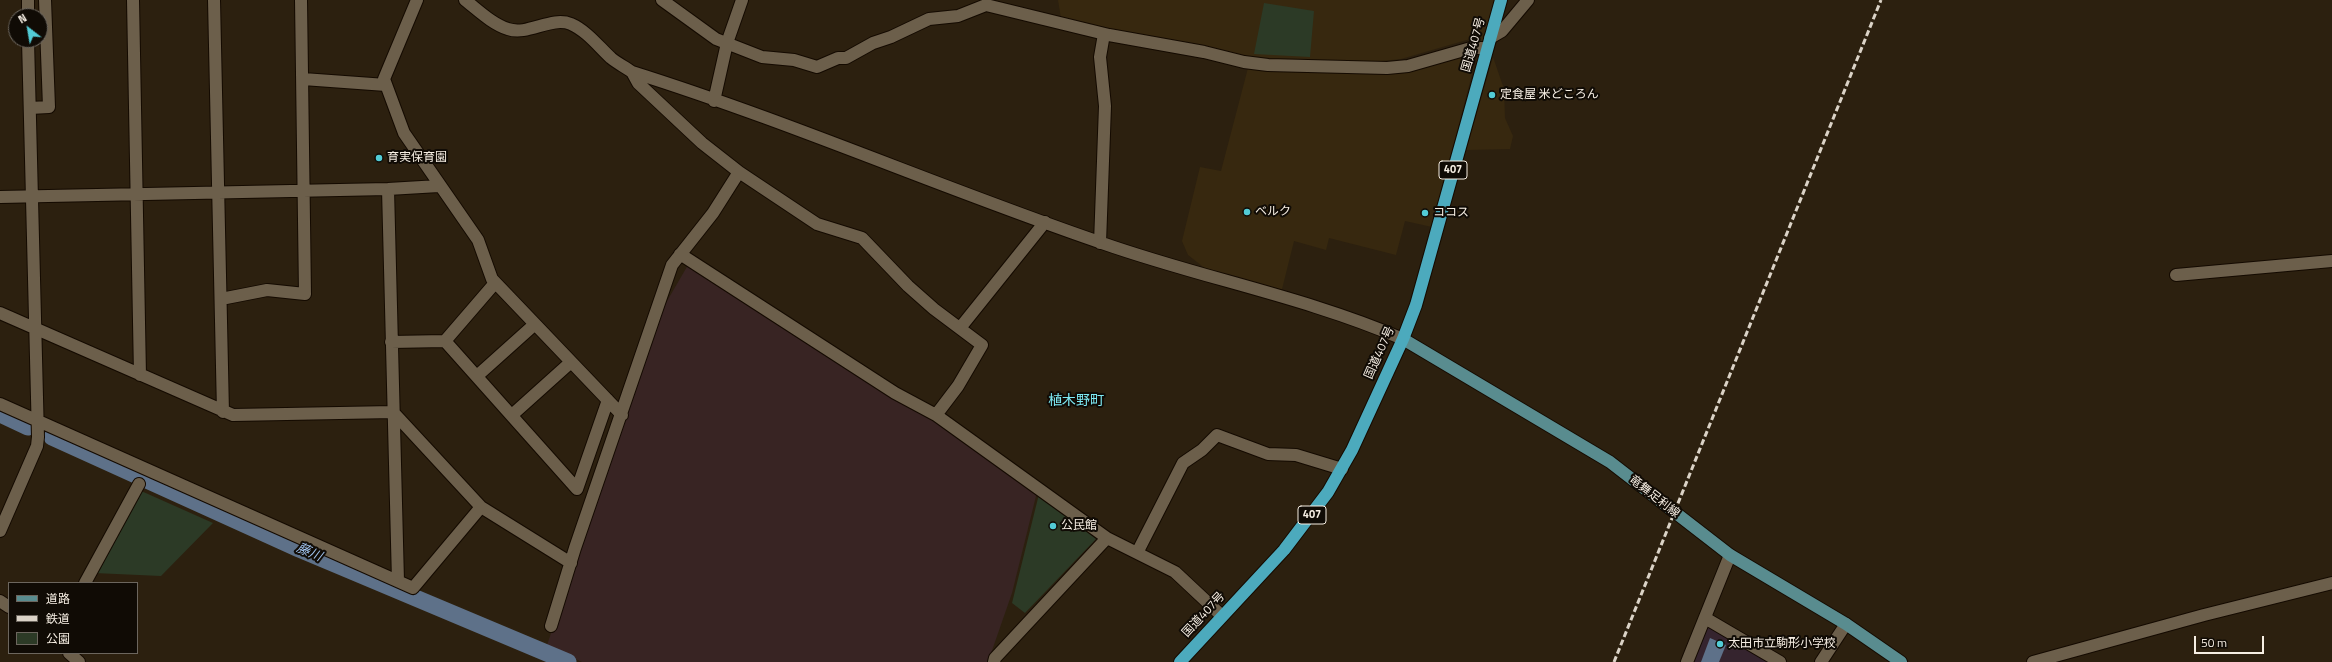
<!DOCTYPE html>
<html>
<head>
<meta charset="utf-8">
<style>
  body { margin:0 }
  #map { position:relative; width:2332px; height:662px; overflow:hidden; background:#2c200f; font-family:"Titillium Web","Noto Sans JP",sans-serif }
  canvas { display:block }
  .legend { position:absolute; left:8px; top:582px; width:130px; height:72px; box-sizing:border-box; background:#100b05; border:1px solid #6c665e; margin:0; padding:5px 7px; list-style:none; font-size:12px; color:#f6eee3 }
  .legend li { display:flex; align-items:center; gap:8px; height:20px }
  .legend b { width:20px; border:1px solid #6c665e }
  .north { position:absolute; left:8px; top:8px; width:40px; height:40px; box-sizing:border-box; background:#100b05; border:1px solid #6c665e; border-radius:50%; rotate:329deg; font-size:11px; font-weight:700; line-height:16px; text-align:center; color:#f6eee3 }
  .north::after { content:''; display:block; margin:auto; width:14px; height:18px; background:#52ccd6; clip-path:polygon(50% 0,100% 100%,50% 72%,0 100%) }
  .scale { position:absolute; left:2194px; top:636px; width:70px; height:18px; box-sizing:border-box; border:2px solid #f6eee3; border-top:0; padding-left:5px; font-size:12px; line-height:14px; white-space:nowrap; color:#f6eee3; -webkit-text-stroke:3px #100b05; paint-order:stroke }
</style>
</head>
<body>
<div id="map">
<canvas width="2332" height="662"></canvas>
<ul class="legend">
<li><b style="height:5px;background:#598c8f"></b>道路</li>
<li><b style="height:5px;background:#dbd3c7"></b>鉄道</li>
<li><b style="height:11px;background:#2c3a26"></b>公園</li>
</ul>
<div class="north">N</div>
<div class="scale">50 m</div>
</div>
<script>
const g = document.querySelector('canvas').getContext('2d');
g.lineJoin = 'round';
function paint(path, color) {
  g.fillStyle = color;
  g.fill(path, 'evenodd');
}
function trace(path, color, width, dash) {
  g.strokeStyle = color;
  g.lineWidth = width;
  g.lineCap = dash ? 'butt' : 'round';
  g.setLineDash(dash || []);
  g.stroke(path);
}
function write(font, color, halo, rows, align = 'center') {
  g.font = font + ' "Titillium Web","Noto Sans JP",sans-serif';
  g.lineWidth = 4;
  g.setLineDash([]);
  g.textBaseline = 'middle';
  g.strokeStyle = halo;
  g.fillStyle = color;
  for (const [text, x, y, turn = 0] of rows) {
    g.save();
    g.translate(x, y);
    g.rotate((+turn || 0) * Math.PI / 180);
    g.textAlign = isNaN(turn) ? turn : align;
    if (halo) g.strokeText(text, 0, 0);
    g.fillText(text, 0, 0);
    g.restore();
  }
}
paint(new Path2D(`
  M1058,0h437l-10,40 -6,2 -9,-3 -69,20 -40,4 -106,-4 -42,-11 -111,-19 -41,-11z
  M1465,56l11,3 -44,168 -27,-6 -9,34 -67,-17 -3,12 -32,-9 -13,52 -70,-20 -23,-18 -6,-14 18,-74 21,4 27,-103 142,4z
  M1493,57l11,32 1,29 8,18 -3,13 -44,1z`), '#37280f');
paint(new Path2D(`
  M688,265l246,153 103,74 -25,101 -24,69h-406l-35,-17 116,-337z`), '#382423');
paint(new Path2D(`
  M1709,625l62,37h-79l14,-35z`), '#35242e');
paint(new Path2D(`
  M1264,3l50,8 -4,46 -56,-3z
  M139,490l74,33 -52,53 -67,-3z
  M1039,494l57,45 -71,74 -13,-10z`), '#2c3a26');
paint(new Path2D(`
  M1710,638l16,7 -7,17h-18z`), '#5e7189');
trace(new Path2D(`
  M0,414l28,13
  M52,437l247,112 269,113`), '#5e7189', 17);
const minor = new Path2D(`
  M28,0v16
  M133,0l7,375
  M214,0l9,412
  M417,0l-33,79 20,54 74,107 14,39 130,136
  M465,0c13,10 27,24 43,29 20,7 43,-13 63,-5 16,7 28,23 40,34 6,5 14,9 21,14 159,50 312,117 470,171 99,35 204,54 301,96
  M662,0l54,39 46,18 32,3 23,7 21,-9h8l27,-15 18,-6 38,-18 29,-3 28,-11 123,30 95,17 40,10 24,3 119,3 21,-2 63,-18h16
  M1490,38l12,-7 26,-31
  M632,72l6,11 64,60 37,29 78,52 45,14 46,48 26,23 48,36 -24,41 -22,29
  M303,79l83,6
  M714,101l13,-58 15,-43
  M30,108l19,-1 -4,-107
  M388,189l10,392
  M0,197l388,-8 51,-3
  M1100,243l5,-137 -5,-49 4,-23
  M680,254l215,139 41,22 171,123 68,34 47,44
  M2176,275l156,-14
  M221,299l46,-9 38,4 -4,-294
  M0,313l233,102 160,-3 88,95 90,56
  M960,328l85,-106
  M445,341l50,-58
  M391,342l54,-1 132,148 31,-89
  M477,376l58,-52
  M0,404l413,184 68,-81
  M512,415l59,-53
  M0,531l37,-85 1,-9 -10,-397
  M1137,553l46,-90 19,-13 15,-15 51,19 28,1 46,14
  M85,583l54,-99
  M0,601l9,6
  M1705,618l75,44
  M551,626l24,-78 97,-283 41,-52 26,-41
  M69,653l10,9
  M994,662l1,-4 112,-120
  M1687,662l43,-107
  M1821,662l25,-38
  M2033,662l171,-47 128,-32`);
const major = new Path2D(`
  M1403,339l207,123 120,93 116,69 55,38`);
const highway = new Path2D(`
  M1180,662l104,-112 44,-58 24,-42 51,-111 13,-34 85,-305`);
trace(minor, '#140a00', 14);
trace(major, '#140a00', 14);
trace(highway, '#140a00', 14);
trace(minor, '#6c5f4b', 12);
trace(major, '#598c8f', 12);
trace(highway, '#4caabd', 12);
trace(new Path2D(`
  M1614,662l267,-662`), '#dbd3c7', 3, [6, 3]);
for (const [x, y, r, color] of [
  [1492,95,4,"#52ccd6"],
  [379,158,4,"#52ccd6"],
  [1247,212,4,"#52ccd6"],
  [1425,213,4,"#52ccd6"],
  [1053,526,4,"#52ccd6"],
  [1720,644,4,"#52ccd6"]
]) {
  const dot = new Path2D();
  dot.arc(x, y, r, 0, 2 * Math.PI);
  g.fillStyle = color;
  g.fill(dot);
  trace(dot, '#100b05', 1.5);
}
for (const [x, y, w] of [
  [1453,170,28],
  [1312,515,28]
]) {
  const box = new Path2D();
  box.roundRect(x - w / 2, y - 9, w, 18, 3);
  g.fillStyle = '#100b05';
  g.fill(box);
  trace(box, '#f6eee3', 1);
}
write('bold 11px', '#f6eee3', null, [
  ["407",1453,170],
  ["407",1312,515]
]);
write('12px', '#f6eee3', '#100b05', [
  ["国道407号",1474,45,-74],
  ["国道407号",1380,353,-66],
  ["竜舞足利線",1654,497,38],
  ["国道407号",1204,615,-47]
]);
write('12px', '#f6eee3', '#100b05', [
  ["定食屋 米どころん",1500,95],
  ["育実保育園",387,158],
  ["ベルク",1255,212],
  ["ココス",1433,213],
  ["公民館",1061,526],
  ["太田市立駒形小学校",1728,644]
], 'left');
write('italic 13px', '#a0c4f0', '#100b05', [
  ["藤川",309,553,23]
]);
write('14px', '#7ee9f3', '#100b05', [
  ["植木野町",1076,402]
]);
</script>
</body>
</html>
